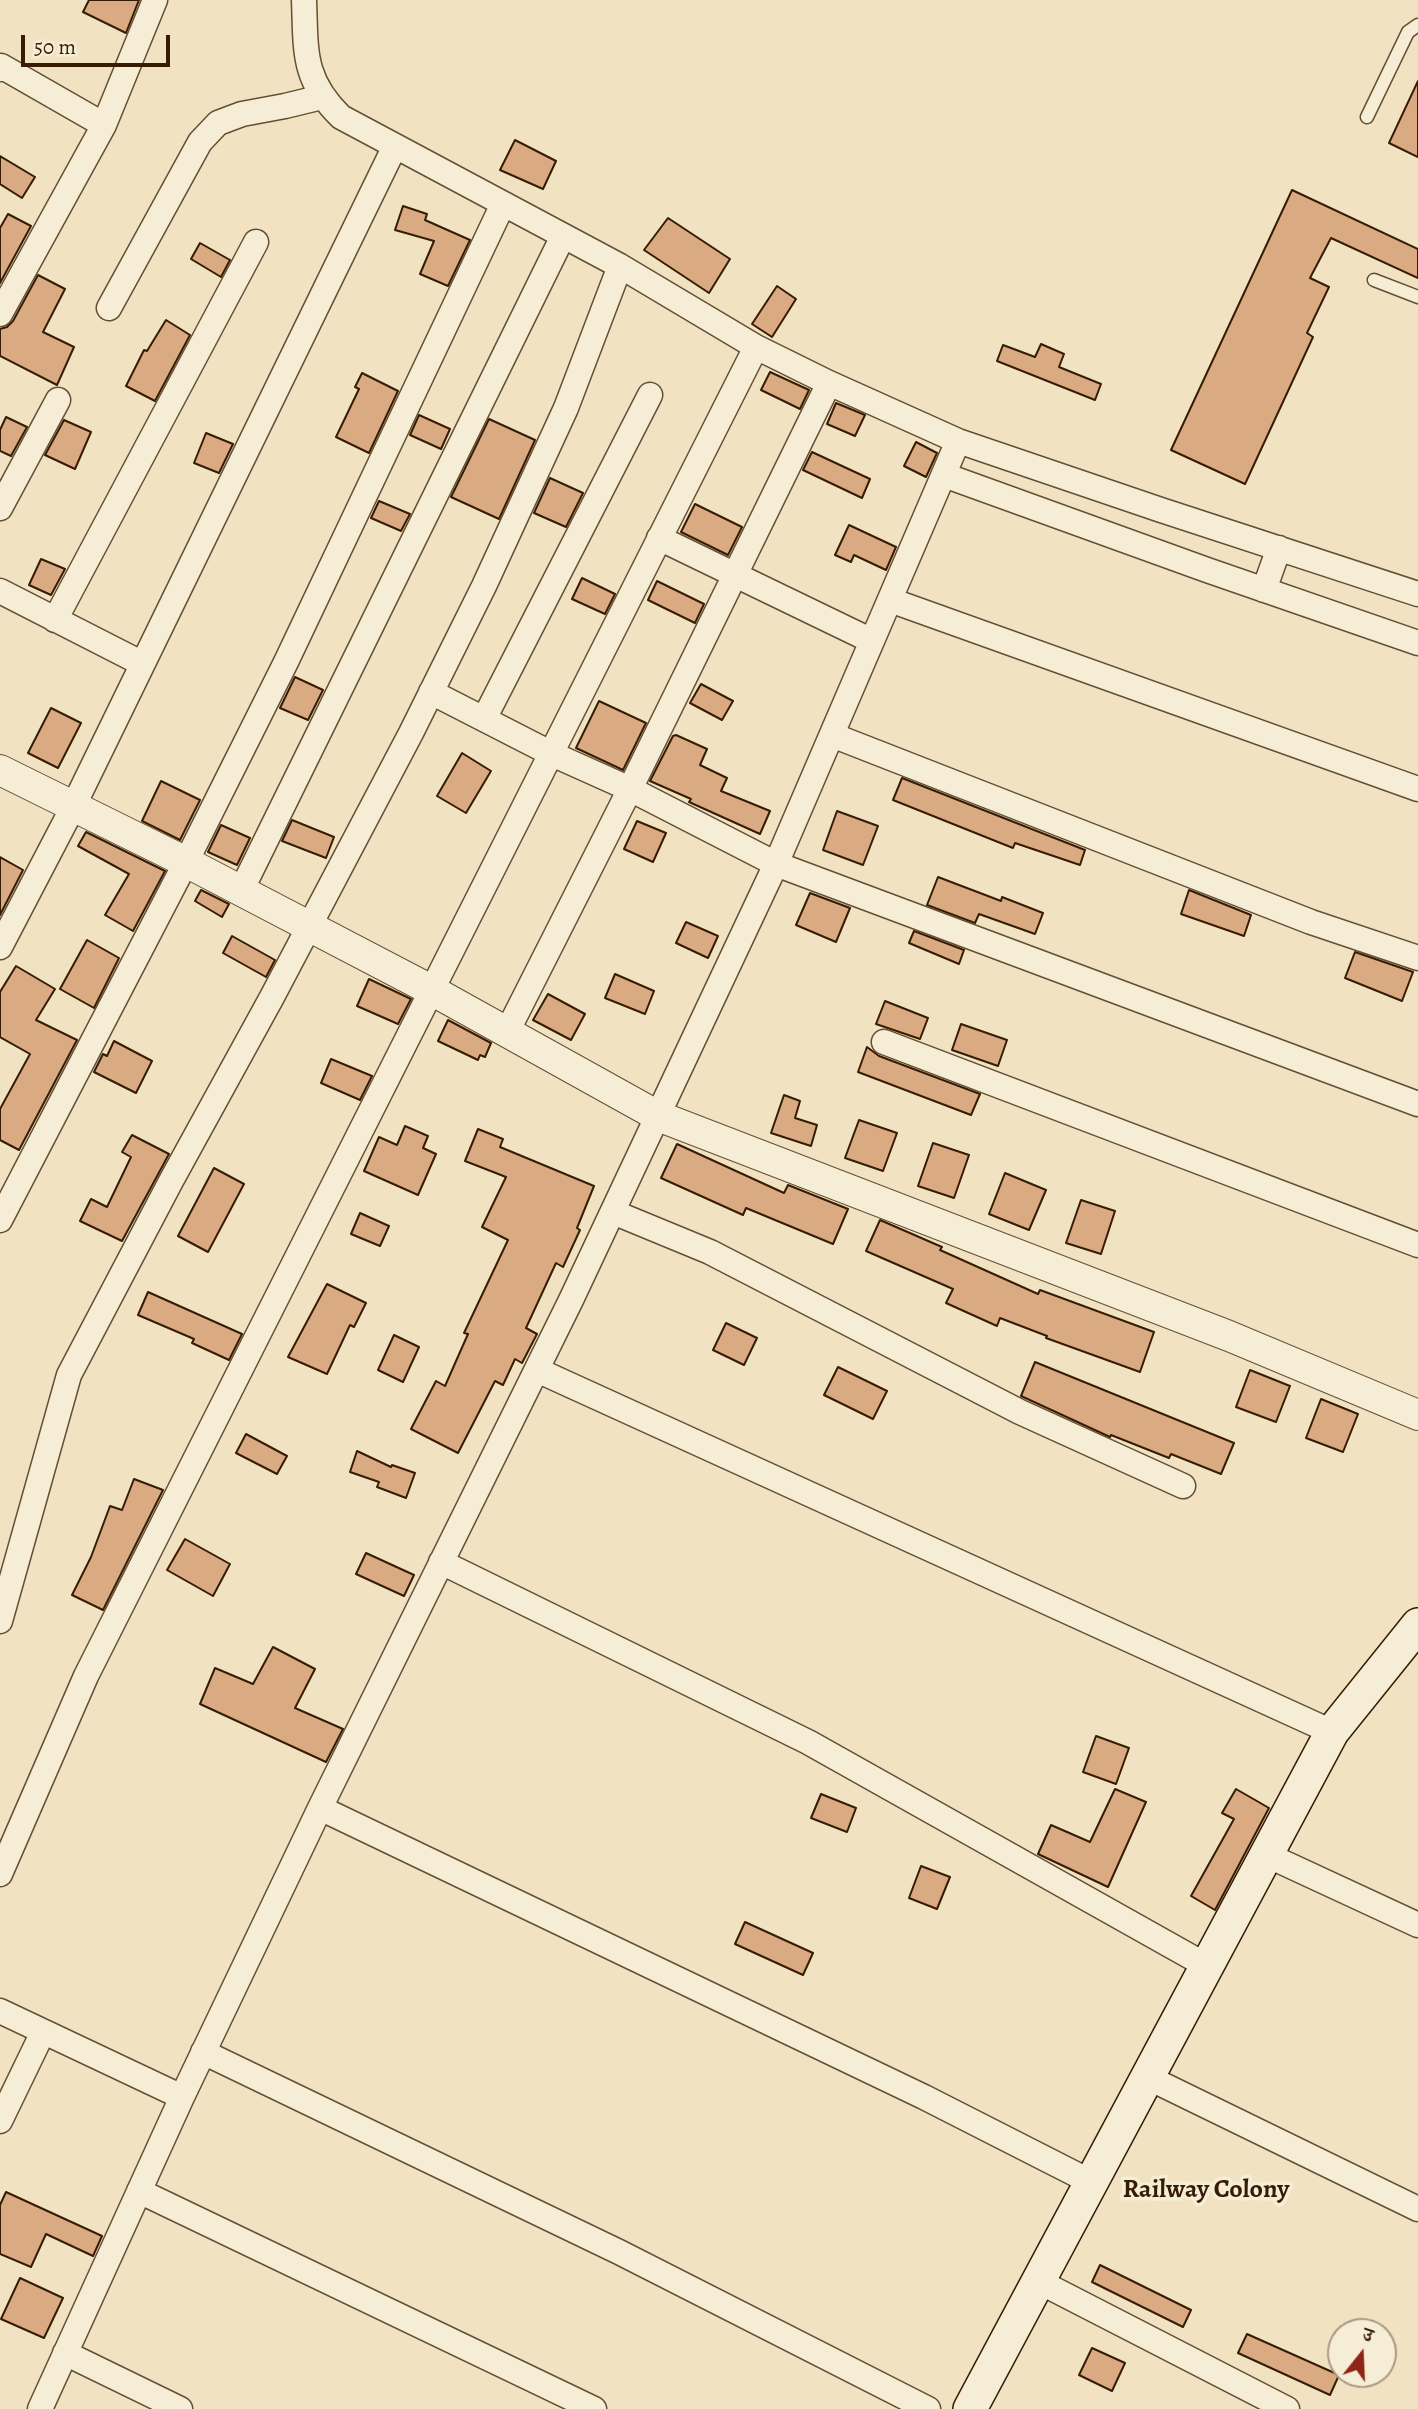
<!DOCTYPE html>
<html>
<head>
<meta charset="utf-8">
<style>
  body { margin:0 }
  #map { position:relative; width:1418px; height:2409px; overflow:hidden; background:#f1e3c1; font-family:Alegreya,"Noto Serif Devanagari",serif }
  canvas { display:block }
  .north { position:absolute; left:1327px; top:2318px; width:70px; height:70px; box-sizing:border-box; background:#f6edd7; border:2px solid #a99982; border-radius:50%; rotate:18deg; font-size:19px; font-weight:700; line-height:28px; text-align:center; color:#361c03 }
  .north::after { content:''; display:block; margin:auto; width:24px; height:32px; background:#8f2418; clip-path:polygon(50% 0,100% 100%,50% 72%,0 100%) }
  .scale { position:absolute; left:21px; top:35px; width:149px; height:32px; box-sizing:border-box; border:4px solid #361c03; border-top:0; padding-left:9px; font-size:21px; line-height:24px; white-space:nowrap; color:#361c03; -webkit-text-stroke:5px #f6edd7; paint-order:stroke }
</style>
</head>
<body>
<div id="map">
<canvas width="1418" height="2409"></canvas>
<div class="north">उ</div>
<div class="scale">50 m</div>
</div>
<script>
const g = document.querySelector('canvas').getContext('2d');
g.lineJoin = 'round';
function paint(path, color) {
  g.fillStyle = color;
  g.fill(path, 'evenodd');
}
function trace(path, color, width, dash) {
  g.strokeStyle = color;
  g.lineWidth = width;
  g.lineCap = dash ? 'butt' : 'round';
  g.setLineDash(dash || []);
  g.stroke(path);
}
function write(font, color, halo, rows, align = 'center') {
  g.font = font + ' Alegreya,serif';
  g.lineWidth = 7;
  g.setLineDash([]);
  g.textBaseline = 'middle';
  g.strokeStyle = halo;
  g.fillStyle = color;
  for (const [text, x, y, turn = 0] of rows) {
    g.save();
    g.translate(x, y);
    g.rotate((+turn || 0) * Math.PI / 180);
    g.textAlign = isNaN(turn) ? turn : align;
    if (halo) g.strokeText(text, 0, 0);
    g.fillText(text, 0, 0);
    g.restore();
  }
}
const building = new Path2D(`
  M89,0h50l-13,33 -43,-21z
  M1418,81v76l-29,-14z
  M515,140l41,21 -13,28 -43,-19z
  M0,156l35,21 -13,21 -22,-14z
  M1292,190l126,59v29l-87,-40 -21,40 19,9 -22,46 6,4 -68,147 -74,-34z
  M403,206l24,8 -2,6 45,20 -22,46 -28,-12 14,-33 -39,-11z
  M8,214l23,12 -31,57v-55z
  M668,218l62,41 -21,34 -65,-43z
  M200,243l30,17 -9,17 -30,-18z
  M38,275l27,14 -22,43 31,15 -17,38 -57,-29v-27l7,-2 6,-6z
  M777,286l19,13 -24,38 -20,-13z
  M166,320l24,15 -35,66 -29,-15 18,-36 3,1z
  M1041,344l23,10 -5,13 42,17 -6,16 -98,-39 6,-16 32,12z
  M770,372l39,18 -9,19 -39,-19z
  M362,373l36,18 -29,62 -33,-16 23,-48 -4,-2z
  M836,403l29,12 -10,21 -28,-12z
  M419,415l31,14 -9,20 -31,-14z
  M6,417l21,10 -16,29 -11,-5v-21z
  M489,419l46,21 -36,79 -48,-22z
  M64,420l27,12 -16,37 -30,-14z
  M206,433l27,11 -14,29 -25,-10z
  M916,442l21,11 -11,24 -22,-11z
  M812,452l58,27 -8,19 -59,-28z
  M550,478l33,15 -17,34 -32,-14z
  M379,501l31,13 -9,17 -30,-13z
  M695,504l47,23 -14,28 -47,-23z
  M849,525l47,22 -10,23 -32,-15 -3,7 -16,-7z
  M41,559l24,10 -14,26 -22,-10z
  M582,578l33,16 -10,20 -33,-15z
  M657,581l47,23 -9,19 -47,-23z
  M295,677l28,13 -15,30 -28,-12z
  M701,684l32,17 -11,19 -32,-17z
  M599,701l47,22 -23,47 -47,-22z
  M51,708l30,15 -23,45 -30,-15z
  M676,735l31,14 -7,16 27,13 -6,13 49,20 -10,23 -71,-32 2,-3 -41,-18 23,-45z
  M462,753l29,18 -25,42 -29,-17z
  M902,778l183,72 -5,15 -65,-22 -2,5 -120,-48z
  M161,781l39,19 -20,40 -38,-19z
  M837,811l41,15 -15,39 -40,-15z
  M292,820l42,17 -8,21 -44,-17z
  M637,821l29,12 -13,29 -29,-13z
  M221,825l29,13 -13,27 -29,-13z
  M86,832l79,39 -32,60 -28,-16 24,-41 -51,-28z
  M0,857l23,13 -23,45z
  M938,877l63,24 1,-4 41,16 -8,21 -56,-20 -4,9 -48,-18z
  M201,890l28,14 -7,13 -27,-16z
  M1189,890l62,25 -7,21 -63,-22z
  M810,893l40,15 -14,34 -40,-17z
  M686,922l32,14 -10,22 -32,-15z
  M914,931l50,19 -5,14 -50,-21z
  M232,936l43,24 -9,17 -43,-24z
  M87,940l32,18 -25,50 -34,-19z
  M1355,952l58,20 -11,29 -57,-23z
  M16,966l39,23 -19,31 41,20 -58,110 -19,-10v-31l30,-55 -30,-17v-45z
  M615,974l39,17 -9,23 -40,-16z
  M369,979l42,20 -13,25 -41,-18z
  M548,994l37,20 -14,26 -38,-20z
  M885,1001l43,17 -8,21 -44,-15z
  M448,1020l43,23 -6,14 -5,-2 -2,5 -40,-19z
  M961,1024l46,16 -9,26 -46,-16z
  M114,1041l38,20 -16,32 -42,-21 9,-18 4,2z
  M867,1047l12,9 101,38 -9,21 -113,-43z
  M331,1059l41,17 -12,24 -39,-17z
  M784,1095l16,6 -5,17 22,7 -6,21 -40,-13z
  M859,1120l38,13 -14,38 -38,-13z
  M405,1126l23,10 -5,12 13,6 -18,41 -54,-24 15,-34 18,8z
  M478,1129l25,10 -3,8 94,39 -17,42 3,2 -17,37 -7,-4 -30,65 11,6 -15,29 -7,-4 -12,26 -8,-4 -37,72 -47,-24 25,-48 9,5 23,-52 -4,-1 44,-93 -26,-13 24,-50 -41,-16z
  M132,1135l37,19 -47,87 -42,-20 11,-22 16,8 24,-50 -9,-5z
  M933,1143l36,12 -15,43 -36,-12z
  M677,1144l107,49 4,-8 60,24 -15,35 -87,-36 -3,7 -82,-37z
  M214,1168l30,16 -36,68 -30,-16z
  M1005,1173l41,17 -17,40 -40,-16z
  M1081,1200l34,11 -14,43 -35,-11z
  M360,1213l29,13 -9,20 -29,-12z
  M880,1220l62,27 -2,3 98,44 2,-4 114,42 -14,40 -94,-34 1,-2 -47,-18 -3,8 -51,-23 7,-14 -87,-38z
  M327,1284l39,19 -12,24 -4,-2 -23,49 -39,-17z
  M148,1292l94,42 -13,26 -37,-17 2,-4 -56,-24z
  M726,1323l31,15 -13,27 -31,-15z
  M394,1335l25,12 -16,35 -25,-12z
  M1035,1362l199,81 -13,31 -50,-20 -2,4 -58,-23 -1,2 -89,-41z
  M838,1367l49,24 -14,28 -49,-24z
  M1250,1370l40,16 -14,36 -40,-15z
  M1321,1399l37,15 -15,38 -37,-14z
  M246,1434l41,22 -10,18 -41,-21z
  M357,1451l34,16 1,-2 23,8 -9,25 -29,-11 2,-5 -29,-10z
  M134,1479l29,11 -60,120 -31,-15 19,-38 19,-51 12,4z
  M185,1539l45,25 -17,32 -46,-26z
  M366,1553l48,22 -10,21 -48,-22z
  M273,1647l42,22 -20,39 48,21 -17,33 -126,-58 15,-36 38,16z
  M1096,1736l33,12 -13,36 -33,-12z
  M1115,1789l31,13 -38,85 -70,-33 13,-29 39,17z
  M1236,1789l33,19 -54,102 -24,-14 43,-77 -12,-6z
  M821,1794l35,14 -9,24 -36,-14z
  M921,1866l29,11 -13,32 -28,-11z
  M745,1922l68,31 -10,22 -68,-31z
  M6,2192l96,44 -9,20 -47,-22 -15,33 -31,-13v-49z
  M1100,2265l91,45 -8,17 -91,-45z
  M20,2278l43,20 -19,40 -43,-19z
  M1247,2334l92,41 -9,20 -92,-42z
  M1092,2348l33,15 -13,28 -33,-16z`);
paint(building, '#daab83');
trace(building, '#361c03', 2);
const service = new Path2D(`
  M1367,117l41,-85 10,-7
  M1374,280l44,17`);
const minor = new Path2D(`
  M304,0c2,51 -2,79 37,117l279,149 136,81 73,36 129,58 203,69 257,84
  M0,69l1,-3 103,59 51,-125
  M109,308l91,-166 18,-19 24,-9 43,-8 37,-9
  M0,314l104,-189
  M944,475l263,95 211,73
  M0,508l58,-108
  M659,538l213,103
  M1264,590l15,-42
  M0,591l141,72
  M890,600l528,189
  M55,620l201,-378
  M431,692l121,62 78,35 146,75 642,240
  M484,719l166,-324
  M832,735l479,187 107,36
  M241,891l322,-655
  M0,947l73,-140 322,-661
  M507,1032l123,-243 199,-406
  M884,1042l534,203
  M613,1212l97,40 310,160 163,74
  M0,1220l186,-358 100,-200 217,-458
  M537,1370l795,362
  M441,1562l367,180 399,224
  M0,1621l69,-246 102,-194 101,-184 139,-264 73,-147 82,-178 54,-142
  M320,1808l604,289 167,85
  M1267,1855l151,70
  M0,1874l86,-198 670,-1329
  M0,2011l182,86 138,-289 251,-508 205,-436 182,-423
  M203,2052l416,200 309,157
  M1147,2077l271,132
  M0,2121l43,-89
  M139,2191l455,218
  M1038,2281l249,128
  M65,2353l115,56
  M40,2409l142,-312`);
const tertiary = new Path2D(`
  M0,770l186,92 247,129 225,125 571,220 189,79`);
const secondary = new Path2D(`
  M970,2409l362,-677 86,-107`);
trace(service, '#654e32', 15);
trace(minor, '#654e32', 27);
trace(tertiary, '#654e32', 32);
trace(secondary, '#361c03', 36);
trace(service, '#f6edd7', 12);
trace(minor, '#f6edd7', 24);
trace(tertiary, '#f6edd7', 30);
trace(secondary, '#f6edd7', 33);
write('bold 26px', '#361c03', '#f6edd7', [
  ["Railway Colony",1206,2191]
]);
</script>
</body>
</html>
